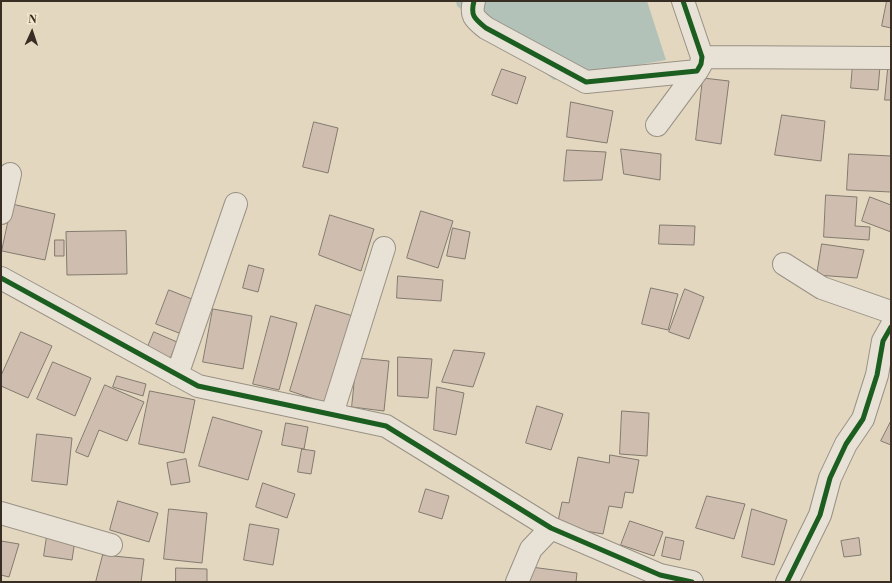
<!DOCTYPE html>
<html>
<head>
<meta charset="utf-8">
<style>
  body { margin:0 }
  #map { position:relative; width:892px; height:583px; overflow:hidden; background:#e3d7c0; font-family:"Libre Bodoni",serif }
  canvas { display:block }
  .frame { position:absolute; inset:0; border:2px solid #392e24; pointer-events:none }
  .north { position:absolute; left:12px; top:12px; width:40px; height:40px; -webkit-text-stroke:3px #f6e8cd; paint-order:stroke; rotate:3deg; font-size:11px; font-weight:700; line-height:16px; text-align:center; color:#392e24 }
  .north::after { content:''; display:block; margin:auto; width:14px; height:18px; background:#392e24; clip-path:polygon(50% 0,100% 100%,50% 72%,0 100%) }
</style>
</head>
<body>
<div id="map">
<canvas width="892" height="583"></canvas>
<div class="frame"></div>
<div class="north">N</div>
</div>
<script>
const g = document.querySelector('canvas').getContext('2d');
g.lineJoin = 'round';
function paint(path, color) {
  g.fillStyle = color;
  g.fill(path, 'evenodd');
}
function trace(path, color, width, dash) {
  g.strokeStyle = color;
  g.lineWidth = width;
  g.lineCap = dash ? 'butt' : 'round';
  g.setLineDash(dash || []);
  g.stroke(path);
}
paint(new Path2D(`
  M456,1h191l19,59 -112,20 -97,-74z`), '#b3c2b9');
const building = new Path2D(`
  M887,1h4v27l-9,-2z
  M853,64l27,2 -2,24 -27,-2z
  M502,69l24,8 -9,27 -25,-9z
  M888,69l3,1v30h-6z
  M703,78l26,3 -8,63 -25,-4z
  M571,102l42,9 -6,32 -40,-6z
  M782,115l43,6 -4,40 -46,-6z
  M314,122l24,6 -10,45 -25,-6z
  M621,149l40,5 -1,26 -36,-6z
  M567,150l39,2 -4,28 -38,1z
  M849,154l42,2v36l-44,-2z
  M826,195l31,2 -2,29 15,1 -1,13 -45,-3z
  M870,197l21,8v27l-29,-11z
  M12,204l43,10 -10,46 -43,-9z
  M421,211l32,10 -15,47 -31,-10z
  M330,215l44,14 -13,42 -42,-16z
  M660,225l35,1 -1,19 -35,-1z
  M453,228l17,4 -5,27 -18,-3z
  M126,231l1,43 -60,1 -1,-43z
  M55,240h9v16h-9z
  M822,244l42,6 -7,28 -40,-3z
  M249,265l15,4 -6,23 -15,-4z
  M398,276l45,4 -2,21 -44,-3z
  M651,288l27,6 -10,36 -26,-6z
  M685,289l19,8 -15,42 -20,-7z
  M169,290l28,11 -13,34 -28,-11z
  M316,305l37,11 -27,87 -36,-12z
  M213,309l39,7 -9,53 -40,-7z
  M271,316l26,7 -18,67 -26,-6z
  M21,332l31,14 -24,52 -27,-12v-10z
  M154,332l23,10 -7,17 -23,-10z
  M454,350l31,3 -12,34 -31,-5z
  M398,357l34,2 -4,39 -30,-2z
  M357,358l32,3 -5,50 -32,-4z
  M53,362l38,16 -16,38 -38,-17z
  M117,376l29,8 -3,12 -30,-9z
  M105,385l39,17 -17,39 -28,-11 -11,27 -12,-5z
  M437,387l27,6 -8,42 -22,-5z
  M150,391l45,9 -11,53 -45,-9z
  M537,406l26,8 -12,36 -25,-7z
  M622,411l27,2 -2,43 -27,-2z
  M213,417l49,14 -14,49 -49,-14z
  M891,421v24l-10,-4z
  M286,423l22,4 -4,22 -22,-4z
  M37,434l35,4 -5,47 -35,-4z
  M302,449l13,2 -4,23 -13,-2z
  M610,455l29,5 -6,33 -8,-1 -3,16 -13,-2 -6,28 -46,-8 5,-24 7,1 9,-46 31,6z
  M186,459l4,23 -19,3 -4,-22z
  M263,483l32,11 -8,24 -31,-11z
  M426,489l23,7 -7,23 -23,-7z
  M707,496l38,8 -11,35 -38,-11z
  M118,501l40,12 -9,29 -39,-12z
  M169,509l38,4 -5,50 -38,-4z
  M752,509l35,11 -13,45 -32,-8z
  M630,521l33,11 -9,24 -33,-11z
  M250,524l29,5 -6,36 -29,-5z
  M47,536l28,4 -3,20 -28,-4z
  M666,537l18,4 -4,19 -18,-4z
  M859,538l2,17 -17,2 -3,-16z
  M1,541l18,3 -10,33 -8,-2z
  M103,555l41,4 -3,23h-45z
  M531,567l46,6 -1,9h-48z
  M176,568l31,1v13h-31z`);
paint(building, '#cfbeb0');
trace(building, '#827a6e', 1);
const minor = new Path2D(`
  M474,1c-4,15 1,18 12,27l100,54 111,-11 4,-7 1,-7 -19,-56
  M702,57l189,1
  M657,125l40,-54
  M1,213l9,-39
  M784,264l38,24 69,24
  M1,278l197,108 188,40 165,102 109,47 32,7
  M177,375l59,-171
  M332,414l52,-166
  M1,513l110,32
  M517,582l14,-33 20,-21
  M787,582l33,-67 10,-37 16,-34 17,-25 14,-44 6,-34 8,-14`);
trace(minor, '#999184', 24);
trace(minor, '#e8e2d6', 22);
trace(new Path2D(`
  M474,1c-4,15 1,18 12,27l100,54 111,-11 4,-7 1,-7 -19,-56
  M1,278l197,108 188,40 165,102 109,47 32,7
  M787,582l33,-67 10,-37 16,-34 17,-25 14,-44 6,-34 8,-14`), '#1b5e20', 5);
</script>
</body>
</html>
